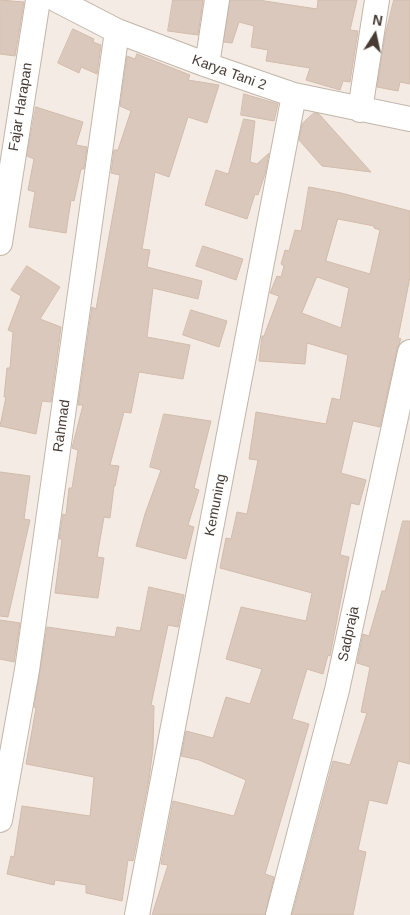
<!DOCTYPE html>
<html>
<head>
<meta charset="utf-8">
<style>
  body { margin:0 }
  #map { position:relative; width:410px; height:915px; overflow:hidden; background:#f4ece4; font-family:Arial,sans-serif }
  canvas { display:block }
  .north { position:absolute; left:350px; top:10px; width:50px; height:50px; -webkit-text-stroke:4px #fff; paint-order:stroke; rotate:10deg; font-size:14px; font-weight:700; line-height:20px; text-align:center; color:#473b34 }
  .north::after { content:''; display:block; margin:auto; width:18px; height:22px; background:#473b34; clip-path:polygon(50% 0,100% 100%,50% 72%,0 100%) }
</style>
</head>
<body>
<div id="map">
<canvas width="410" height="915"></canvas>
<div class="north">N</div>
</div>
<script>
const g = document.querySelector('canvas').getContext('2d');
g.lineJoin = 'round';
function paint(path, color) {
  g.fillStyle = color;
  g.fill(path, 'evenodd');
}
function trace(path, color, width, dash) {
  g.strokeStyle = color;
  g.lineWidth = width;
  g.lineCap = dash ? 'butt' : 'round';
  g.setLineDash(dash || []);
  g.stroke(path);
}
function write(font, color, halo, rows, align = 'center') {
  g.font = font + ' Arial,sans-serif';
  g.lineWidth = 4;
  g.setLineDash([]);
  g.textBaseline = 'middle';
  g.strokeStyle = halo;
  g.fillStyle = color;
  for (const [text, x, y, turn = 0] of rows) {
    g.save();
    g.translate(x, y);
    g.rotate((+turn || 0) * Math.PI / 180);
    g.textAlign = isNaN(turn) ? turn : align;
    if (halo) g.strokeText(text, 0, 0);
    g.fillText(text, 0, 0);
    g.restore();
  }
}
const building = new Path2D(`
  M0,0l24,2 -9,54 -15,-2z
  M173,0h30l-5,35 -30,-4z
  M230,0h28l59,9 1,-9h39l-7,30 8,1 -8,51 -7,-1 -3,9 -34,-10 4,-12 -44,-7 2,-11 -17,-3 3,-21 -15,-4 -7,21 -8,-1z
  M394,0h16v84l-10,-2 -2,9 -21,-4 8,-51z
  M73,29l21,10 -1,3 8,3 -4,29 -16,-7 -2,6 -21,-10z
  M137,54l53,21 -2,5 31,5 -12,38 -19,-6 -19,60 -14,-5 -13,77 8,1 -3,17 55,14 -4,18 -45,-11 -6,49 43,8 -7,34 -44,-7 -8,41 -7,-1 -14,53 9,1 -4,20h-1l-4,32 -6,-1 -7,40 7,1 -6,40 -43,-5 7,-54h-3l4,-25 3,1 3,-27h3l6,-38 -6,-2 11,-43h-5l14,-98 4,2 24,-134 -9,-2 3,-23h4l13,-39 -11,-5 7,-50 8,3z
  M244,94l34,10 -4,17 -33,-6z
  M36,107l47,15 -7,23 11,2 -3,22h-3l-7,32 -3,-1 -5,33 -37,-6 6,-35 -7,-2 6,-31 -7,-3z
  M314,113l5,1 52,58 -49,-6 -23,-26 3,-16z
  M244,119l11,2 -5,41 7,2 12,-11 -4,21 -7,21 -3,-1 -8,25 -42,-14 11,-35 12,4z
  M309,187l32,6 69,18v66l-12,61 3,1 -4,10 -17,78 -27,-6 -12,52 25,7 -7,25 -8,-2 -11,52 9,2 -19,99 -2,-1 -5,19 -16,-5 -15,50 17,5 -44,150 9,3 -9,38h-113l16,-50 -7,-1 12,-63 61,15 12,-36 -47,-20 -18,-4 5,-25 27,7 13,-41 24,7 12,-35 -36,-10 15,-52 65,14 6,-28 -92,-25 6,-30 5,1 6,-27 10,2 11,-54 -9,-1 7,-47 70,12 6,-26 8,2 8,-45 -41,-12 -2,21 -46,-3 3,-25h2l15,-40 -9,-3 7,-17 4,1 3,-11 -3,-2 4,-14 4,1 6,-21 6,1zM338,219l36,7v2l6,2 -10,44 -44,-13zM317,277l32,11 -8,40 -39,-15z
  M203,246l40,13 -7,21 -40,-14z
  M27,266l33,21 -20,32 21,8 -10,75 -9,-1 -6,33 -36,-8 6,-29h-2l3,-29h3l3,-36 -5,-2 13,-34 -10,-6z
  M191,310l36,11 -8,26 -36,-12z
  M164,414l47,7 -17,67 5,2 -11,35 6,2 -8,32 -50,-13 9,-32 16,-44 -11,-3z
  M0,472l30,4 -6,43 6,1 -22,97 -8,-1z
  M403,521h7v243l-12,-3 -11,43 -18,-4 -11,50 8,2 -13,63h-61l41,-154 17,4 17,-52 -6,-1 9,-45 -13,-4 6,-29 6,2 13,-45h3z
  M149,587l35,8 -6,32 -10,-2 -17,80 3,1 -1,43 -4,30 -16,82 -5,-1 -6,41 -36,-8v-8l-31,-5 -1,5 -47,-11 4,-18 3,1 8,-51 68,10 4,-39 -68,-13 10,-56 -2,-1 13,-80 68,10 2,-10 23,4z
  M0,620l20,3 -6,39 -14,-3z`);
paint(building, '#dac8bc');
trace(building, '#d2bbab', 1);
const minor = new Path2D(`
  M57,0l60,31 90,34 87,30 116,24
  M207,65l10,-65
  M360,110l17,-110
  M0,243l38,-243
  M0,820l27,-150 90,-639
  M137,915l157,-820
  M278,915l59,-225 73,-338`);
trace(minor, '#c3b5a9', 26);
trace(minor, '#fff', 24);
write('14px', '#473b34', '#fff', [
  ["Karya Tani 2",229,73,20],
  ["Fajar Harapan",21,107,-81],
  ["Rahmad",62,426,-82],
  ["Kemuning",216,505,-79],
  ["Sadpraja",349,634,-78]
]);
</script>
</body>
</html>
